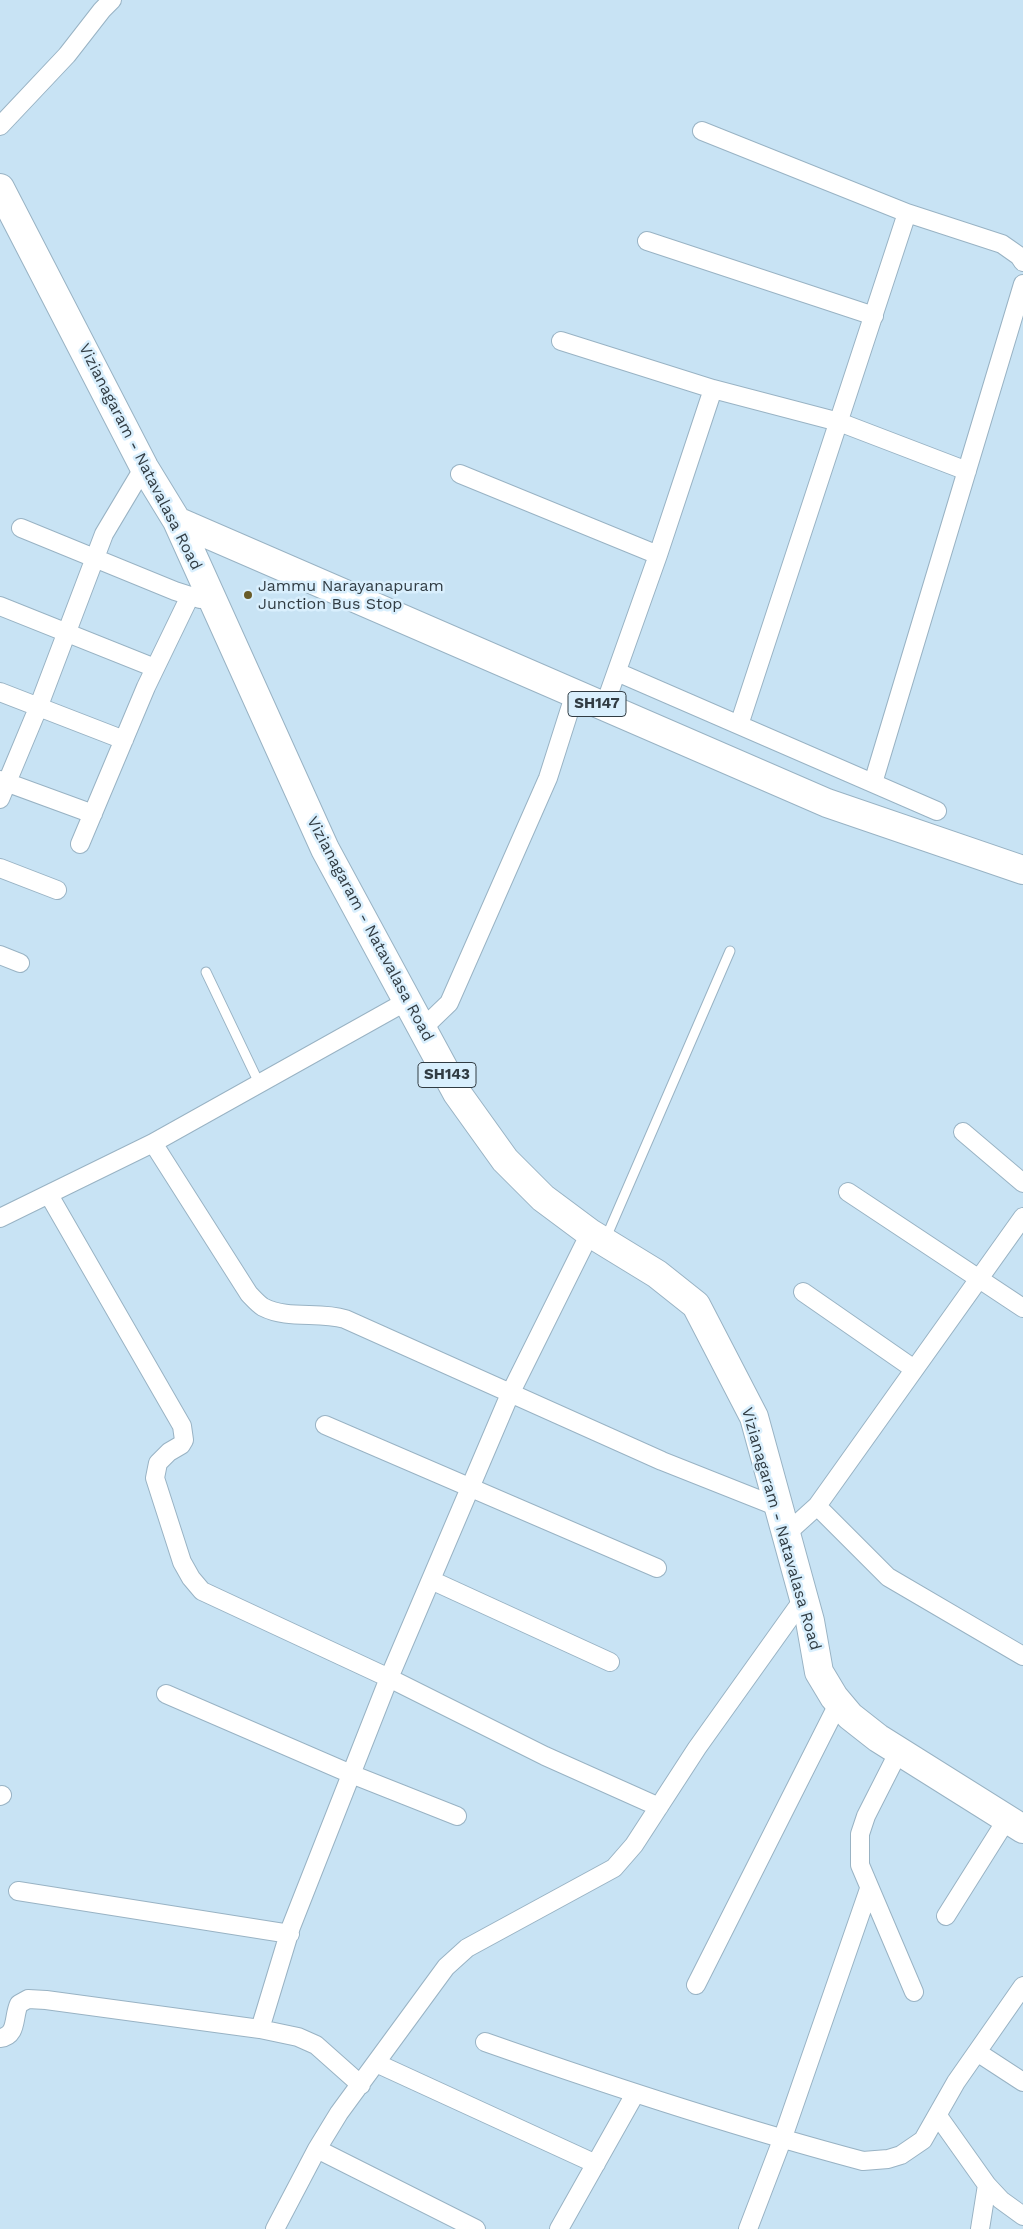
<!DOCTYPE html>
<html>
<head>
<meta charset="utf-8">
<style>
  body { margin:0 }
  canvas { display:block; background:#c8e3f4 }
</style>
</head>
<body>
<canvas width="1023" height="2229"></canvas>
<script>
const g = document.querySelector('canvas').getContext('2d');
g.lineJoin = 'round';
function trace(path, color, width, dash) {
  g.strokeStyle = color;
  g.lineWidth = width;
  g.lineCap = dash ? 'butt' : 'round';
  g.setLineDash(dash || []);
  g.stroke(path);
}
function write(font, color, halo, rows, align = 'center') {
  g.font = font + ' "Work Sans",sans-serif';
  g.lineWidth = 5;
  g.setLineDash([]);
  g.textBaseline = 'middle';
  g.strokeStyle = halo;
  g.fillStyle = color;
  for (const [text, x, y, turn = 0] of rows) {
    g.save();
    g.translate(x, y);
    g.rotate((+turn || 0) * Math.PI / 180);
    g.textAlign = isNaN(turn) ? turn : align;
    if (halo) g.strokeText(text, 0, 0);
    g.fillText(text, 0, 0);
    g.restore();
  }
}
const service = new Path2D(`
  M206,972l53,111
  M605,1240l125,-289`);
const minor = new Path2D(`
  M0,126l67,-71 35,-45 10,-10
  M702,131l205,82 95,31 17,12 4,6
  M647,241l227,75
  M561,341l152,48 126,33 128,49
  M460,474l198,81
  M21,528l154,63 25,8
  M0,606l155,62
  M617,672l320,139
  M0,692l124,48
  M604,707l54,-152 55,-166
  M739,725l168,-512
  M0,780l93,34
  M873,783l150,-499
  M0,799l38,-91 66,-174 40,-67
  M80,844l66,-157 44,-91
  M0,868l57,22
  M0,955l20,8
  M422,1029l27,-26 99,-225 27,-85
  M963,1132l60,51
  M153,1143l96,151c4,4 9,10 14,13 25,13 56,4 82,12l317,142 116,46
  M848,1192l175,116
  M49,1195l133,231 2,14 -3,5 -12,7 -11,11 -3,15 27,84 9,16 11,13 187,87 156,78 114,51
  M0,1218l153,-75 254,-142
  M803,1292l111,77
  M325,1425l332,143
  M817,1506l71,71 135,79
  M786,1534l31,-28 206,-289
  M431,1580l179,82
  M166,1694l185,80 106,42
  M899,1751l-33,65 -6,18v31l54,127
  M0,1796l2,-1
  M18,1891l272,43
  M946,1916l61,-97
  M696,1985l143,-283
  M260,2029l31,-102 98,-249 121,-284 80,-161
  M0,2038c18,-2 13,-22 19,-34l9,-5 18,1 214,29 38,8 18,8 45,40
  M485,2042c125,44 250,85 378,119l25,-2 13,-4 22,-15 33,-58 67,-96
  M977,2052l46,30
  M376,2063l220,101
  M938,2116l49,69 14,15 22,16
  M317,2149l159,80
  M275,2229l42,-80 22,-36 107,-146 21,-19 147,-80 20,-23 63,-97 107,-150
  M559,2229l76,-135
  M748,2229l34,-89 87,-251
  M980,2229l7,-44`);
const primary = new Path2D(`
  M0,188l144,279 33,54 148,328 132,244 48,67 38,38 47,35 67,41 39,31 58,112 56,204 9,51 15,25 16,19 28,22 145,91
  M177,521l650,282 196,67`);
trace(service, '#99b3c4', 11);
trace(minor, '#99b3c4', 20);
trace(primary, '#99b3c4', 30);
trace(service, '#fff', 9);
trace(minor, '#fff', 18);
trace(primary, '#fff', 28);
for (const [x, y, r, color] of [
  [248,595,5,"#685b28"]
]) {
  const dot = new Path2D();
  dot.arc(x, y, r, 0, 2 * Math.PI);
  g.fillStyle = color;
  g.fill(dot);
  trace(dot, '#d9effd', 2);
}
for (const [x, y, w] of [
  [597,704,58],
  [447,1075,58]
]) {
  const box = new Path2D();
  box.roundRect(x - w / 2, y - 12.5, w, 25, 4);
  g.fillStyle = '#d9effd';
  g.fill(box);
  trace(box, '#313c43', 1);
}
write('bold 15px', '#313c43', null, [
  ["SH147",597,704],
  ["SH143",447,1075]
]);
write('16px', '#313c43', '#d9effd', [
  ["Vizianagaram - Natavalasa Road",140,457,63],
  ["Vizianagaram - Natavalasa Road",370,929,62],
  ["Vizianagaram - Natavalasa Road",781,1529,74]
]);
write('16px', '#313c43', '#d9effd', [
  ["Jammu Narayanapuram",258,586],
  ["Junction Bus Stop",258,604]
], 'left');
</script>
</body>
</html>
